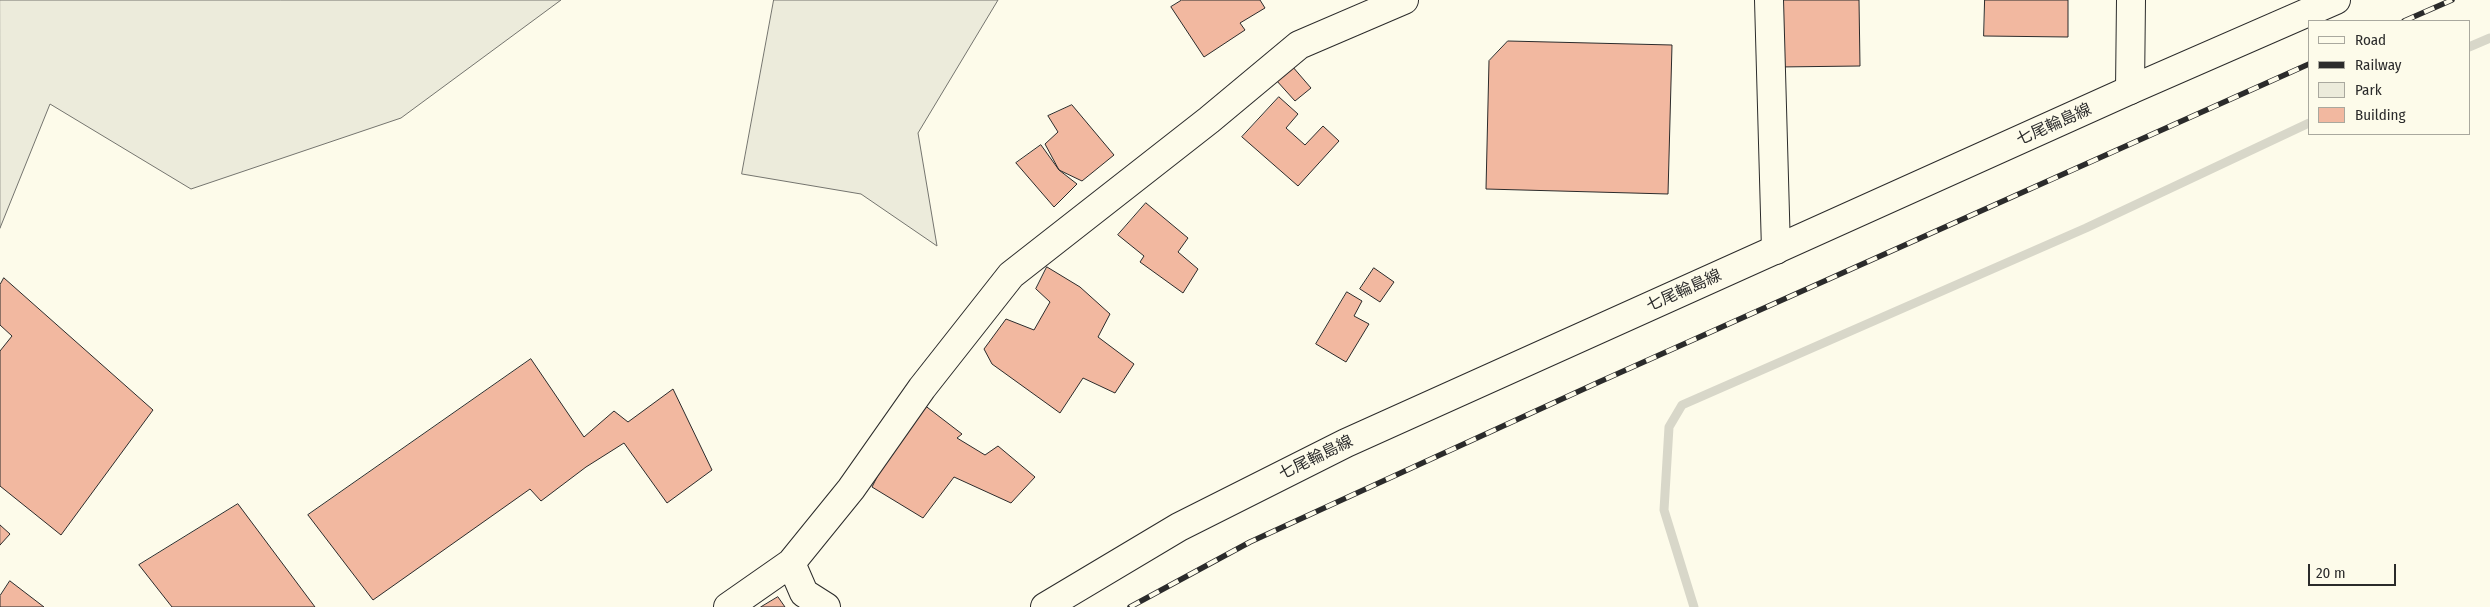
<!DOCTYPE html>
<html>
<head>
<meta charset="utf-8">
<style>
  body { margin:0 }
  #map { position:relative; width:2490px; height:607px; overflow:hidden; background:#fdfbea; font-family:"Fira Sans Condensed",sans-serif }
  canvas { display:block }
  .legend { position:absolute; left:2308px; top:20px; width:162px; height:115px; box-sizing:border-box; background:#fdfbea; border:1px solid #a9a89e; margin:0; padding:6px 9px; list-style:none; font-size:15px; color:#2b2b2b }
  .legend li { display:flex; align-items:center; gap:10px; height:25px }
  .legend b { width:25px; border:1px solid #a9a89e }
  .scale { position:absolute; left:2308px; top:564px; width:88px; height:22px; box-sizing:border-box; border:2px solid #2b2b2b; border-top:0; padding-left:6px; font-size:15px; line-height:18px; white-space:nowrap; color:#2b2b2b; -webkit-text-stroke:4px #fdfbea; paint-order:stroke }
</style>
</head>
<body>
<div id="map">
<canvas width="2490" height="607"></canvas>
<ul class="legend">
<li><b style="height:6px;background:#fdfbea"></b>Road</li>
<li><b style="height:6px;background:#2b2b2b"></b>Railway</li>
<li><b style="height:14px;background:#ecebdb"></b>Park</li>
<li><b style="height:14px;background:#f2b8a0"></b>Building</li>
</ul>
<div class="scale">20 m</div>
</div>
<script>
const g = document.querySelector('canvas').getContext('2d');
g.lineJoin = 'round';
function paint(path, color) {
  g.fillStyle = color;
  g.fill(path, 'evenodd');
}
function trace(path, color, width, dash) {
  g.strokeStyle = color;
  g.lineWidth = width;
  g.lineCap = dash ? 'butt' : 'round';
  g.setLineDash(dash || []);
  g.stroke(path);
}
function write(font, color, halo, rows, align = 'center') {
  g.font = font + ' "Fira Sans Condensed","Noto Sans JP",sans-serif';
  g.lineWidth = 4;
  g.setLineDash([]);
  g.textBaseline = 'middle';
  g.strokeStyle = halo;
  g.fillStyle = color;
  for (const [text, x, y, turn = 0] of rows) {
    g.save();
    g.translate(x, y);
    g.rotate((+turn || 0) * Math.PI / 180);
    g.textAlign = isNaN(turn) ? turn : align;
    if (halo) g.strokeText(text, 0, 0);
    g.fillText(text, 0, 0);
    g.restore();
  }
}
const green = new Path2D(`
  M0,0h561l-160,118 -210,71 -141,-85 -50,124z
  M774,0h224l-80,133 19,113 -76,-52 -119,-20z`);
paint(green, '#ecebdb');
trace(green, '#74746e', 1);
trace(new Path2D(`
  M2469,47l21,-9
  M1694,607l-30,-97 5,-83 13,-22 404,-177 223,-105`), '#d8d7c9', 9);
const building = new Path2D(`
  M1182,0h78l5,8 -25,15 5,7 -41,27 -33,-50z
  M1777,0h82l1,66 -82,1z
  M1985,0h83v37l-84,-1z
  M1508,41l164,4 -4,149 -182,-5 3,-128z
  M1292,66l19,22 -16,13 -19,-21z
  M1279,97l19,17 -12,14 19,17 18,-19 16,15 -41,45 -56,-49z
  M1072,105l42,50 -32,26 -23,-11 -14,-26 13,-12 -10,-16z
  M1041,145l18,25 18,14 -23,23 -38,-44z
  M1146,203l42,35 -10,14 20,17 -15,24 -43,-31 4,-6 -26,-21z
  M1047,267l33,20 30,27 -12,23 36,27 -19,29 -32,-15 -23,35 -68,-49 -8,-15 22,-30 28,11 16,-28 -14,-13z
  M1374,268l20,14 -14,20 -20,-13z
  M4,278l149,132 -92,125 -61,-49v-135l12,-15 -12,-11v-40z
  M1347,292l15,9 -8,15 15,8 -23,38 -30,-18z
  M531,359l53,78 30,-26 14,11 45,-33 39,81 -45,33 -43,-60 -38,24 -45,34 -11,-12 -157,111 -65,-85z
  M919,401l43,33 -5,4 28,17 13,-9 37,31 -24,26 -57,-26 -31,41 -51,-31 22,-44z
  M238,504l77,103h-143l-33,-42z
  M0,525l10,9 -10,11z
  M10,581l34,26h-44v-11z
  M778,597l7,10h-24z`);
paint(building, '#f2b8a0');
trace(building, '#2b2b2b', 1);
const minor = new Path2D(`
  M1769,0l7,250
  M2130,90l1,-90
  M791,563l13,30 22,14
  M728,607l63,-44 60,-74 71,-101 89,-113 198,-155 90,-75 105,-45`);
const major = new Path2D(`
  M1045,607l134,-80 167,-84 784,-353 206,-90`);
trace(minor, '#2b2b2b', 30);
trace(major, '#2b2b2b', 30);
trace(minor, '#fdfbea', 28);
trace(major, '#fdfbea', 28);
const rail = new Path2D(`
  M2404,21l48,-21
  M1130,607l120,-65 349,-160 710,-318`);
trace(rail, '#2b2b2b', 5.5);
trace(rail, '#fdfbea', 4, [11]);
write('16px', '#2b2b2b', '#fdfbea', [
  ["七尾輪島線",2054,125,-24],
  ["七尾輪島線",1684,291,-24],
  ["七尾輪島線",1316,458,-26]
]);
</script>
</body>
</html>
